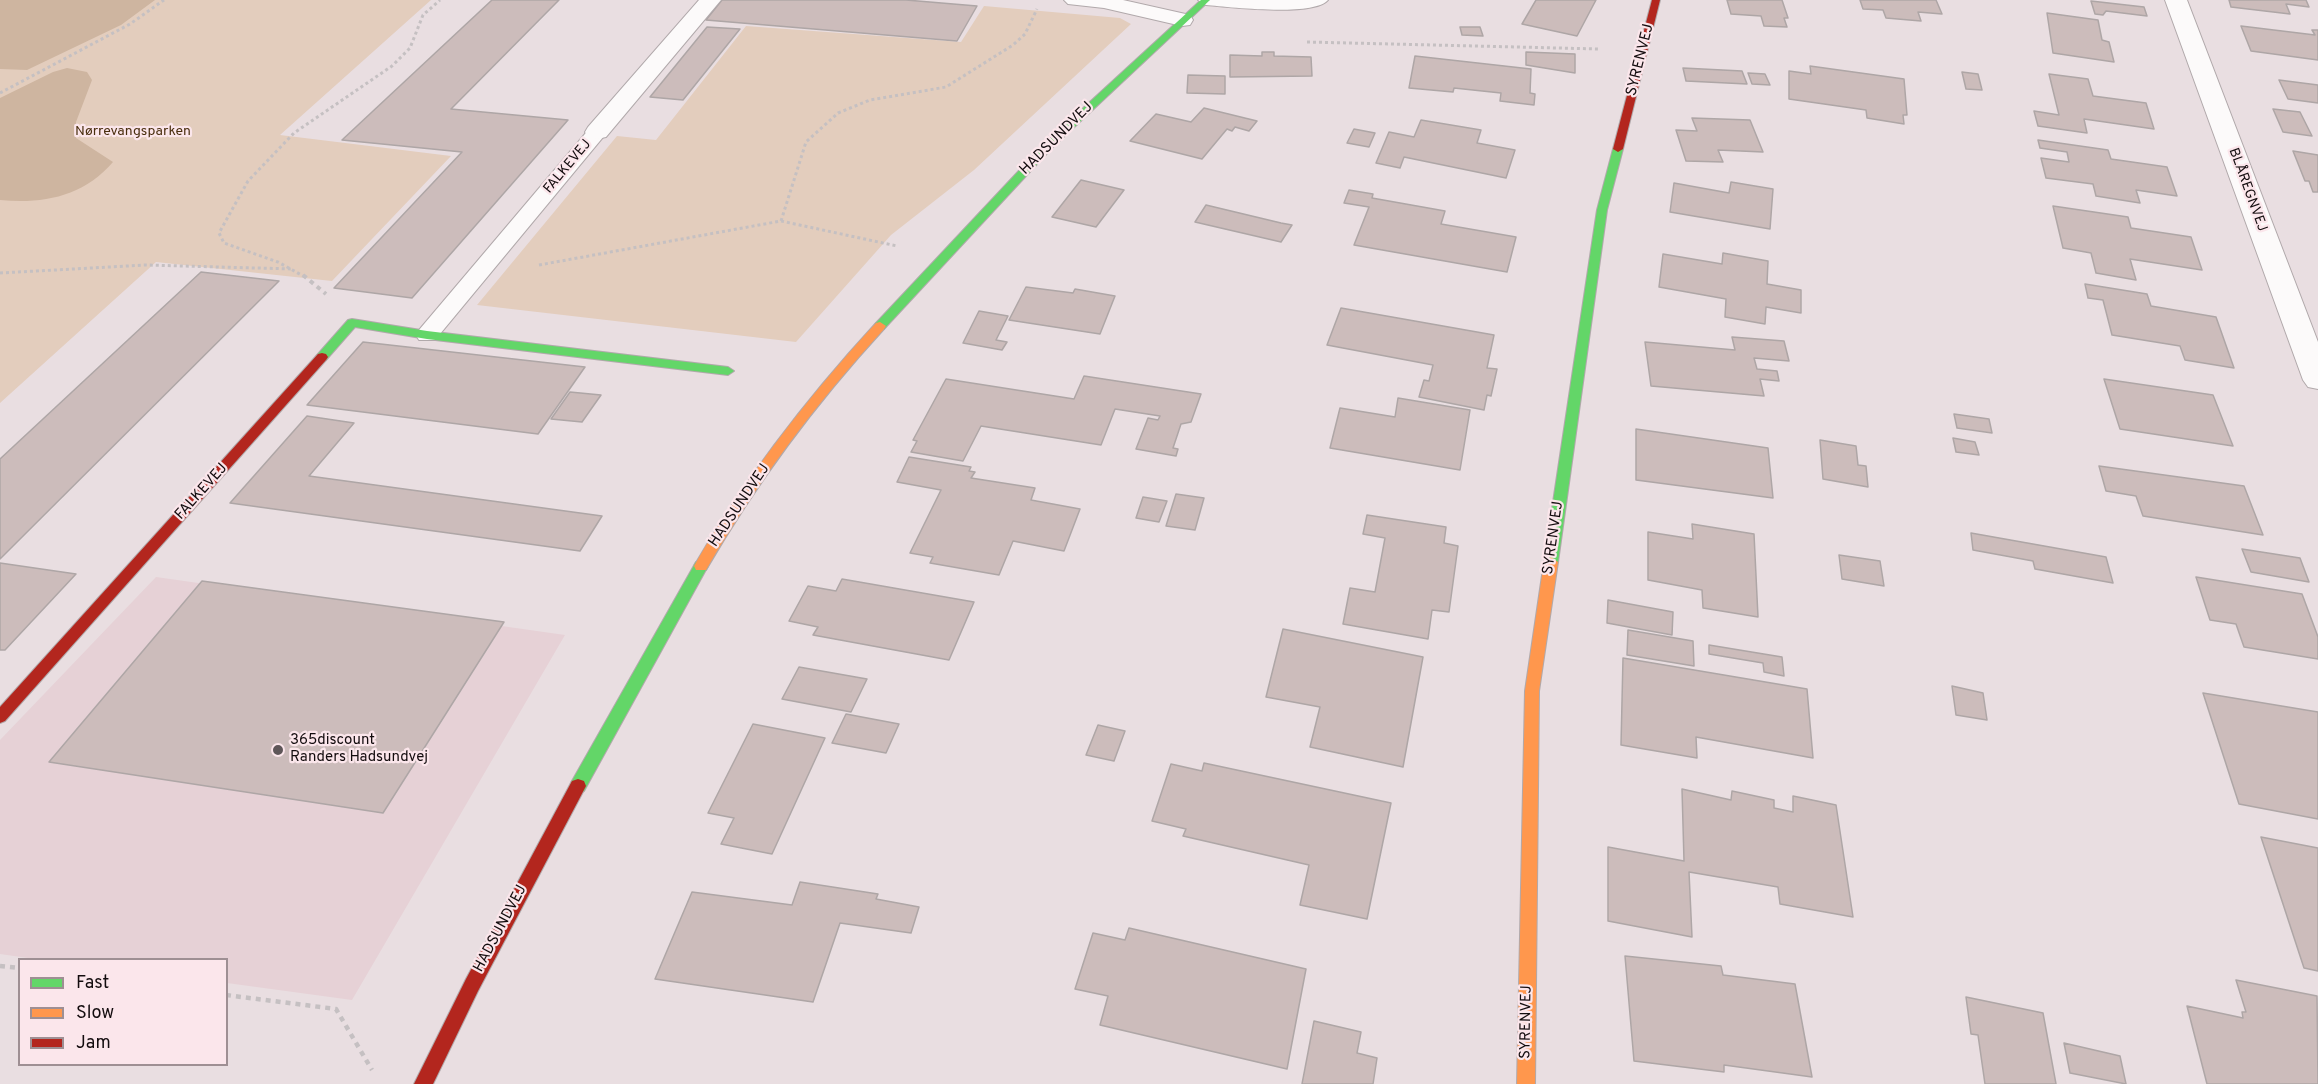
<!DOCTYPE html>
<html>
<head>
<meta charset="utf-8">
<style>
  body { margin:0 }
  #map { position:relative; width:2318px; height:1084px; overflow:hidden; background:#e9dee1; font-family:Overpass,sans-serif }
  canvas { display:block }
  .legend { position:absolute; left:18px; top:958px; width:210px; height:108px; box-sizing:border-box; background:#fbe6eb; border:2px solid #9e8f93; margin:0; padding:8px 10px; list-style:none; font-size:18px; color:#130c0e }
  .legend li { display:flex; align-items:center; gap:12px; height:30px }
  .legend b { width:30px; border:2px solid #9e8f93 }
</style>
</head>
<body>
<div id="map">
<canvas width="2318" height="1084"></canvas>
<ul class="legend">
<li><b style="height:8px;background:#63d668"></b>Fast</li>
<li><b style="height:8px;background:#ff974d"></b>Slow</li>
<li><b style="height:8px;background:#b3261e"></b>Jam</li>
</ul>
</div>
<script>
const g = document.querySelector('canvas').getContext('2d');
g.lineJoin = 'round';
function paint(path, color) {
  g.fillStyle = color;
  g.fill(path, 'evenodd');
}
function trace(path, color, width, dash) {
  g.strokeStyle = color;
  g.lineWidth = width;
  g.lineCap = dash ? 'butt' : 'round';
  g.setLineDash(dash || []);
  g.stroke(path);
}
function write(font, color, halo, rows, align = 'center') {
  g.font = font + ' Overpass,sans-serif';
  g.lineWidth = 4.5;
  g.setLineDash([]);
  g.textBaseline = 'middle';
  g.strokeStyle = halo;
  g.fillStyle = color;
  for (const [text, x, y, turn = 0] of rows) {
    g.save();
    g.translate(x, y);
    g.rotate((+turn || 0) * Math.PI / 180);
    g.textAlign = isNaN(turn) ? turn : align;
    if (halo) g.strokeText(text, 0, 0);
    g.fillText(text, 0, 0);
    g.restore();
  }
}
paint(new Path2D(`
  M156,577l409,58 -213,365 -125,-17 -1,-23h-184l-42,-6v-214z`), '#e6d1d6');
paint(new Path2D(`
  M0,0h431l-151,135 171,21 -119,125 -176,-19 -156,141z
  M984,6l136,12 11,6 -157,146 -83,65 -95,107 -319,-37 140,-169 39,4 90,-114 215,16z`), '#e3cdbd');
paint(new Path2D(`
  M0,0h155l-34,25 -94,45 -27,-1z
  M67,68l20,4 5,8 -16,42v16l37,24c-30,35 -70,42 -113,38v-102l53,-26z`), '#ceb5a0');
const building = new Path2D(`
  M492,0h67l-108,109 117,11 -156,178 -78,-10 128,-136 -120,-12z
  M722,0h184l71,6 -20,35 -251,-21z
  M1536,0h60l-19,36 -55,-12z
  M1727,0h55l6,18h-4l3,9 -23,-1 -3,-10 -30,-2z
  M1860,0h76l6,14 -24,-2 3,9 -35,-3 -3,-8 -20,-1z
  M2229,0h77l3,7 -23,-3 4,10 -59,-7z
  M2091,1l53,6 3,9 -41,-5 -3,4 -8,-1z
  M2047,13l51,7 4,20 7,2 5,20 -61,-9z
  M2241,26l74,9 -3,-5h6v30l-67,-9z
  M707,27l33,2 -57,71 -33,-3z
  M1460,27h20l3,9 -21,-1z
  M1262,52h12v4l37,1 1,19 -82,1v-22l32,1z
  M1526,52l49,2v19l-49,-8z
  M1415,56l116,13 -1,24 5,1 -1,11 -34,-4 1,-8 -47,-5 -1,4 -44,-4z
  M1810,66l94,13 3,36h-4l1,9 -37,-6 -1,-8 -77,-11v-28l22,3z
  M1683,68l59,3 5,13 -61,-3z
  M1962,72l16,2 4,16 -16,-1z
  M1748,73l17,1 5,11 -18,-1z
  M2049,74l39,5 5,17 53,7 8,26 -70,-10 3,14 -49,-7 -4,-15 25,4z
  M1188,75l37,1v18l-38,-1z
  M2279,80l39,5v18l-30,-4z
  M1204,108l53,13 -8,10 -14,-4 -3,4 -5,-2 -25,30 -72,-18 26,-27 35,8z
  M2273,109l27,3 12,24 -29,-4z
  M1692,118l58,2 13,32 -45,-2 5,12 -37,-1 -10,-31 21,1z
  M1421,120l60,10 -4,13 38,7 -9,28 -102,-21 -4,11 -24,-5 13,-31 25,5z
  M1354,129l21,4 -6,14 -22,-4z
  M2038,140l70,10 3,9 56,8 10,29 -41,-6 4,13 -44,-7 -3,-12 -47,-6 -5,-20 28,4 -2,-10 -27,-4z
  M2293,151l25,4v37h-5l-4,-11h-4z
  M1081,180l43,10 -28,37 -44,-10z
  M1731,182l42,7 -3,40 -100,-17 4,-29 55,10z
  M1349,190l24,4 -1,4 73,13 -4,13 75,13 -9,35 -153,-27 15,-38 -25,-4z
  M1206,205l75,18 11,2 -11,17 -86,-20z
  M2053,206l75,11 3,11 60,9 11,33 -72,-11 6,21 -40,-7 -5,-20 -28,-5z
  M1723,253l45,8 -1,23 34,6v23l-35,-6 -1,17 -40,-7 1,-18 -67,-12 4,-33 59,10z
  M201,272l78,9 -279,278v-100z
  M2085,284l62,10 4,12 65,11 18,51 -49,-8 -5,-14 -68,-11 -9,-35 -15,-2z
  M1026,287l47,6 2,-4 40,7 -15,38 -91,-14z
  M1341,308l153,27 -7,33 10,1 -6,27 -4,-1 -3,15 -65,-13 5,-17 5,1 4,-16 -106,-20z
  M979,311l29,5 -12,24 11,2 -5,8 -39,-7z
  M1732,337l52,4 5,20 -35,-3 3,11 20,2 2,10 -19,-2 4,17 -113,-10 -6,-44 90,8z
  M363,342l222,25 -47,67 -231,-29z
  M1084,376l117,18 -10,28 -10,2 -8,24 5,1 -2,7 -40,-7 12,-31 10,2 2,-4 -45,-7 -14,36 -120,-19 -18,35 -52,-9 6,-11 -4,-1 33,-61 128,20z
  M2104,379l109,16 20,51 -113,-17z
  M570,392l31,3 -19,27 -31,-3z
  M1398,398l72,12 -10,60 -130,-22 10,-40 55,9z
  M1954,414l35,5 3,14 -35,-5z
  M307,416l47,7 -45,53 293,40 -22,35 -350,-48z
  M1636,429l132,19 5,50 -137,-18z
  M1953,438l22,4 4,13 -23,-3z
  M1820,440l36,6 2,19 8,1 2,21 -45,-8z
  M909,457l62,10 -2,4 6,1 -4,6 64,10 -4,12 49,9 -16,42 -51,-10 -14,34 -69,-12 3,-6 -23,-4 31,-63 -44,-8z
  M2099,466l145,20 19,49 -120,-19 -7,-20 -30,-5z
  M1176,494l28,4 -9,32 -29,-4z
  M1143,497l24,4 -8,21 -23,-4z
  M1367,515l79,12 -2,16 14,3 -9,66 -17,-2 -4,29 -85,-15 7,-36 25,4 10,-54 -22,-4z
  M1692,524l62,10 4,83 -55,-9 -1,-18 -54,-10v-48l45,7z
  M1971,533l135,24 7,26 -78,-14 -2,-8 -60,-11z
  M2242,549l58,9 9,24 -58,-10z
  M1839,555l41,6 4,25 -42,-7z
  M0,563l76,11 -71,76h-5z
  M2196,577l106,17 16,43v22l-74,-12 -8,-23 -26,-4z
  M842,579l132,23 -25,58 -136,-25 5,-8 -29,-6 19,-35 28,5z
  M202,581l302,41 -121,191 -334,-51z
  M1608,600l65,12 -1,23 -65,-12z
  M1283,629l140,28 -20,110 -93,-20 10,-40 -54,-10z
  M1628,630l65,11 1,25 -67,-11z
  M1709,645l73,12 2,19 -20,-4 -1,-9 -54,-9z
  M1623,658l184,31 6,69 -117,-21 1,21 -76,-13z
  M799,667l68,12 -16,33 -69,-13z
  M1952,686l31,7 4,27 -31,-5z
  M2203,693l115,19v107l-79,-15z
  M846,714l53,10 -13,29 -54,-10z
  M753,724l72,14 -53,116 -51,-10 13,-26 -26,-5z
  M1098,725l27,6 -11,30 -28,-6z
  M1204,763l187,40 -24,116 -67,-14 9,-40 -126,-29 3,-7 -34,-8 19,-57 31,7z
  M1682,789l49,11 1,-9 42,9v8l19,4v-16l43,9 17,112 -73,-13 -2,-17 -89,-15 3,65 -84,-16v-74l76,14z
  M2261,837l57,11v123l-14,-3z
  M800,882l78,12 -2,5 43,8 -8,26 -71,-10 -27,79 -158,-23 37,-87 100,13z
  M1129,928l177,41 -19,100 -187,-44 8,-29 -33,-7 18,-56 32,7z
  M1625,956l96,10 2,9 72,9 17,93 -88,-12v7l-90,-11z
  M2236,980l81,16 1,88h-111l-20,-78 56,12 -1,-6h4z
  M1966,997l77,16 13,71h-71l-7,-49 -7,-1z
  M1314,1021l47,11 -4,21 20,5 -4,26h-71z
  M2064,1043l56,13 6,28 -56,-11z`);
paint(building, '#ccbcbb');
trace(building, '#aea6a6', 1.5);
const lane = new Path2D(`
  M1198,0h130c-14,17 -100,7 -122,5z
  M597,126l7,2 2,4 -2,4 -169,204h-16l-3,-5 3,-5 171,-202z`);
const street = new Path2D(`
  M699,0h22l-115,137 -9,2 -9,-2 -3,-5 3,-5z
  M1064,0h59l67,15 3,5 -3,5 -8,1 -78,-18 -36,-4z
  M2165,0h22l131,342v47l-10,-2 -5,-7z`);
const fast = new Path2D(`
  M1201,0h9l-158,148 -168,181h-8l-2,-3 2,-3 168,-179z
  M1618,146l5,3 -16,61 -49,352 -7,5 -7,-5 53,-352 16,-61z
  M352,319l75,12 301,36 6,4 -6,4 -301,-36 -72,-12 -29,33h-8l-2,-3 2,-3 30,-34z
  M701,561l7,5 -124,225 -6,2 -6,-2 -2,-5 2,-5 124,-219z`);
const slow = new Path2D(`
  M880,322l6,4 -2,3c-68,74 -127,153 -178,241h-10l-2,-4c51,-88 113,-168 182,-243z
  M1551,557l7,5 -19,129 -4,393h-18l8,-393 19,-129z`);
const jam = new Path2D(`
  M1652,0h8l-37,149 -5,3 -5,-3z
  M322,353l4,1 2,3 -2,3 -321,361 -5,2v-16l318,-353z
  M578,779l6,2 2,5 -108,205 -45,93h-19l52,-105 106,-198z`);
trace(lane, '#b1a9ab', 2);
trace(street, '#b1a9ab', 2);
trace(fast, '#b1a9ab', 2);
trace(slow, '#b1a9ab', 2);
trace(jam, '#b1a9ab', 2);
trace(new Path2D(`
  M1307,42l293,7
  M0,93l130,-69 34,-24
  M781,221l25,-79 32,-29 32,-13 76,-13 67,-42 12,-11 12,-25
  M539,265l242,-44 116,25
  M0,273l146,-8 147,4
  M305,277l-27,-15 -54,-19 -5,-10 29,-52 46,-48 98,-67 18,-18 13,-33 17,-15`), '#c5c0c2', 3, [3, 3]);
trace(new Path2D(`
  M303,275l23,19`), '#c5c0c2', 4, [4.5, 4.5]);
trace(new Path2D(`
  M0,966l20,2
  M226,995l110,14 36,61`), '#c5c0c2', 4.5, [5, 5]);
paint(lane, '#fcfafa');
paint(street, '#fcfafa');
paint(fast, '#63d668');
paint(slow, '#ff974d');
paint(jam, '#b3261e');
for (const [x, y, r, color] of [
  [278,750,6,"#5e5658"]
]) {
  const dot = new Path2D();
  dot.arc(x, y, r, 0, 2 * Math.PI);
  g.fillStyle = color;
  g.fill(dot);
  trace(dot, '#fbe6eb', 2);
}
write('14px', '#492e0e', '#fbe6eb', [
  ["Nørrevangsparken",133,132]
]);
write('14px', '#130c0e', '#fbe6eb', [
  ["FALKEVEJ",568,167,-50],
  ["BLÅREGNVEJ",2247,190,70]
]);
write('15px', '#130c0e', '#fbe6eb', [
  ["SYRENVEJ",1641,60,-76],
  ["HADSUNDVEJ",1057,139,-45],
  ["FALKEVEJ",202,492,-48],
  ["HADSUNDVEJ",740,506,-56],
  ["SYRENVEJ",1554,538,-82],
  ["HADSUNDVEJ",501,929,-62],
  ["SYRENVEJ",1527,1022,-89]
]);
write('15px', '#130c0e', '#fbe6eb', [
  ["365discount",290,741],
  ["Randers Hadsundvej",290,758]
], 'left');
</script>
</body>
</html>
